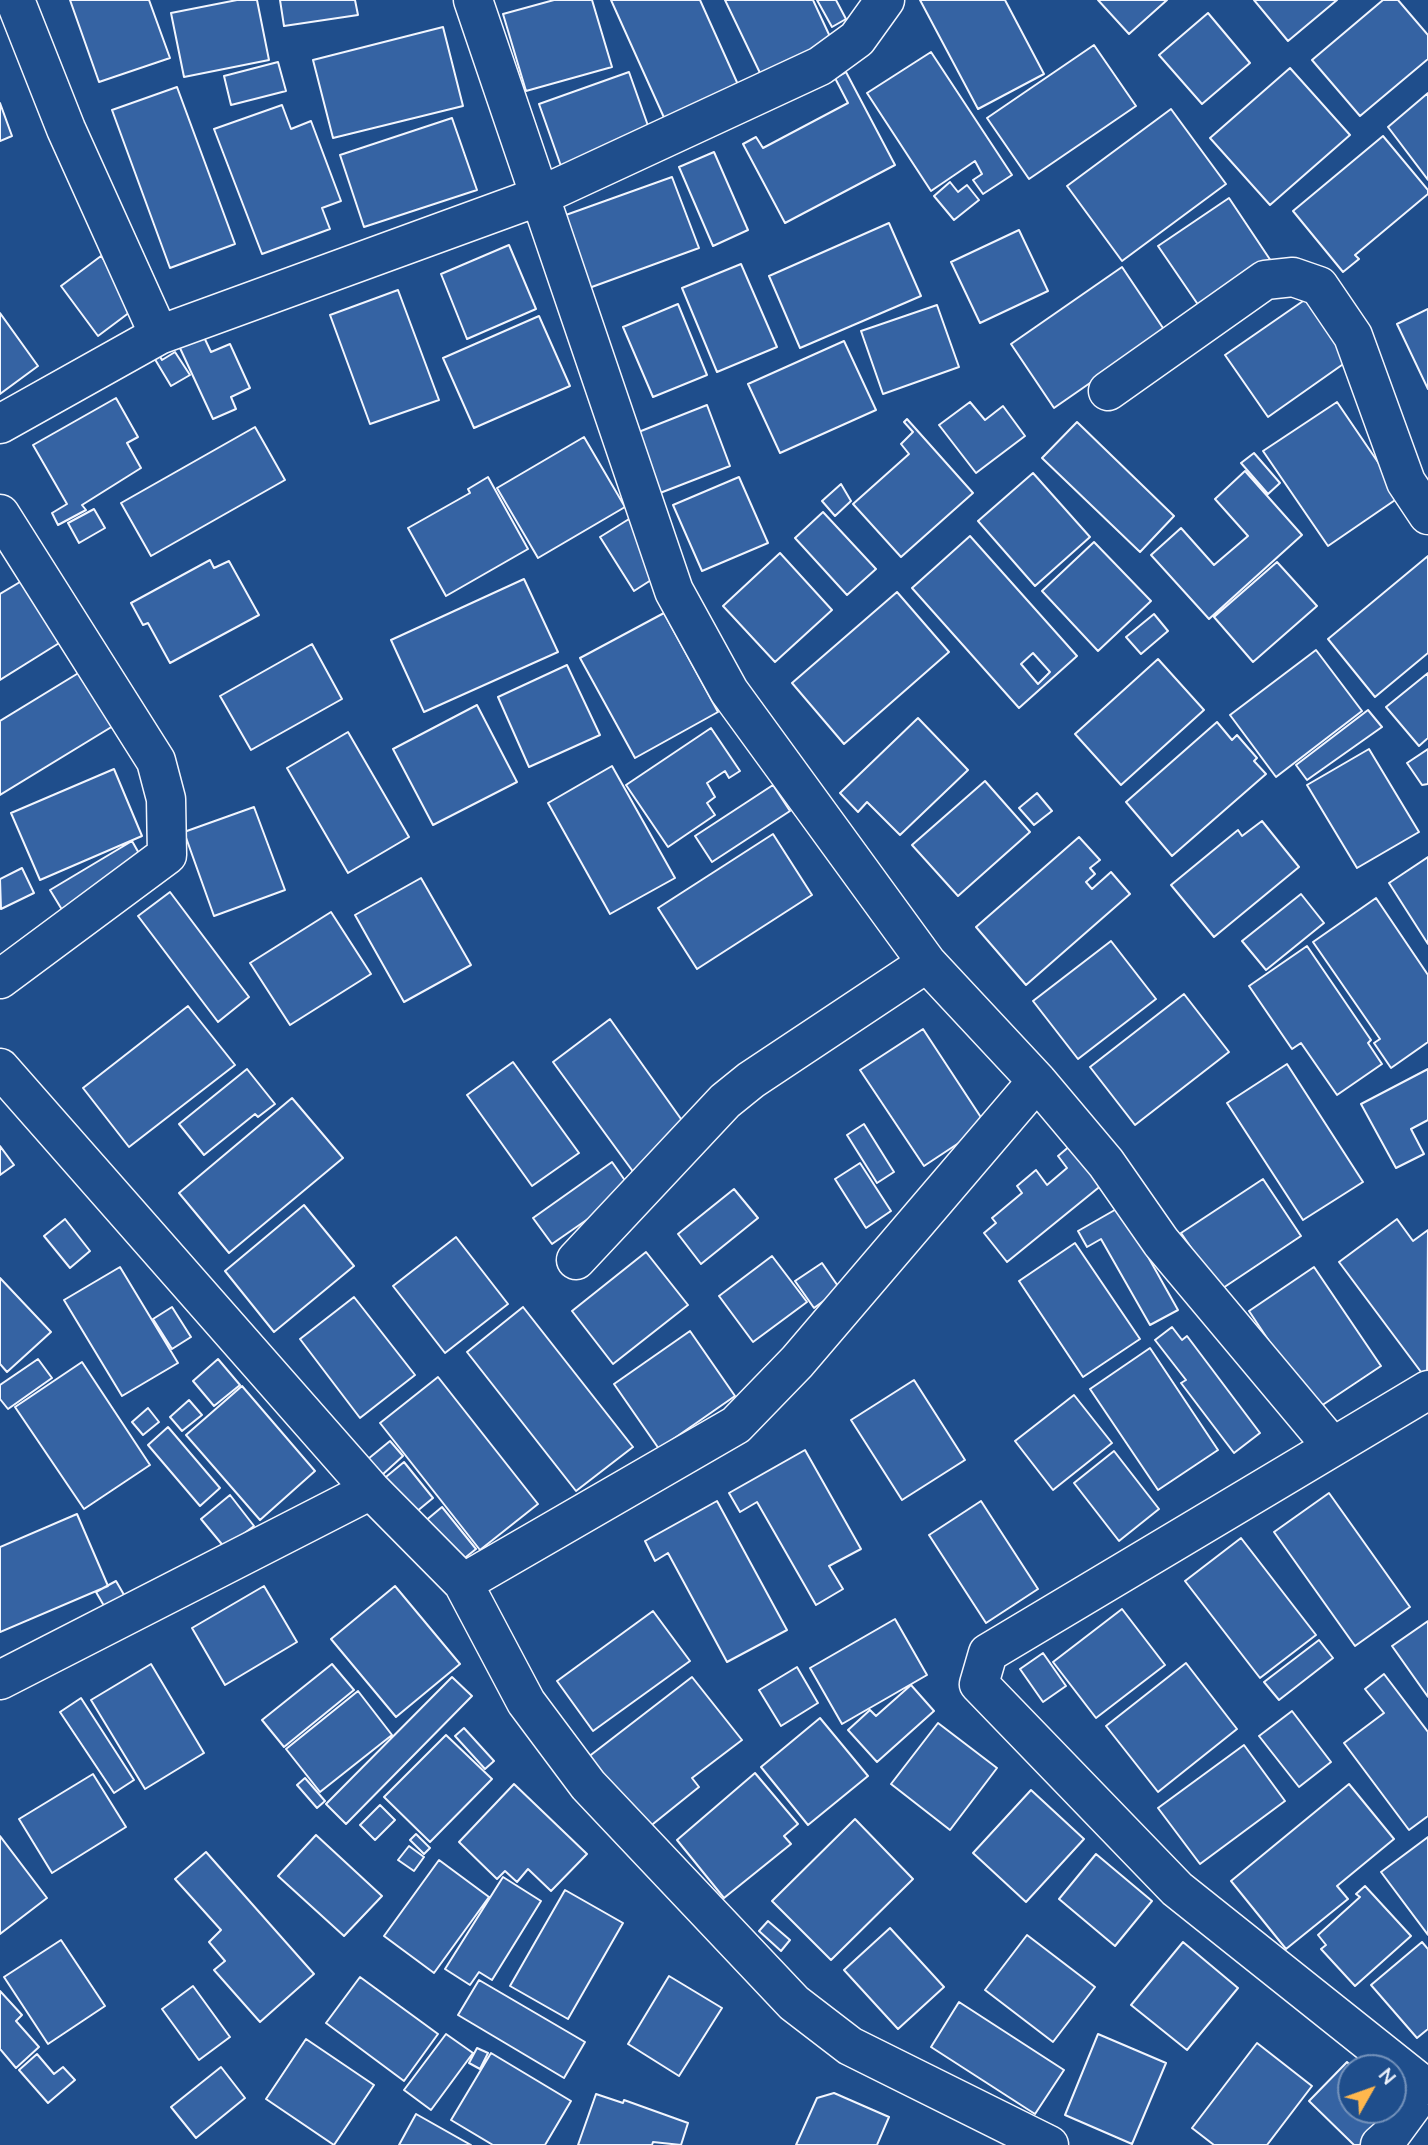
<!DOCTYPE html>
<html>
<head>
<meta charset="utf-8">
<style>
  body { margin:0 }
  #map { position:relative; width:1428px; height:2145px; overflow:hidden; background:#1f4e8c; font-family:"Nunito Sans",sans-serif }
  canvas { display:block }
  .north { position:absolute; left:1337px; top:2054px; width:70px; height:70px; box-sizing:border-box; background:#1f4e8c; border:2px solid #7391ba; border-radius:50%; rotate:50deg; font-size:19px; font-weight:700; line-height:28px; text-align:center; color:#f2f6ff }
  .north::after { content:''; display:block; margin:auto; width:24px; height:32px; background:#ffb74d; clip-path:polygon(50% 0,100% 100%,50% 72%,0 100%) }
</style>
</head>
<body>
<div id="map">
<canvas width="1428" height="2145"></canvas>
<div class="north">N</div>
</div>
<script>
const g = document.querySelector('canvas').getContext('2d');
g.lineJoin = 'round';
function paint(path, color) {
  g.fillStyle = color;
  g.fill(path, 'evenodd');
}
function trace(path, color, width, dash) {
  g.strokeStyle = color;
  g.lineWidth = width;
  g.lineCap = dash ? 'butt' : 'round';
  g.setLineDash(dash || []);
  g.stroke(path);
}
const building = new Path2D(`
  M70,0h79l21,58 -71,24z
  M237,0h20l12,60 -85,17 -13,-64z
  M280,0h75l3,15 -74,11z
  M554,0h38l20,67 -86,24 -23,-77z
  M611,0h89l40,89 -74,33z
  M725,0h88l19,41 -71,34z
  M817,0h19l10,19 -14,8z
  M920,0h85l39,74 -66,35z
  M1098,0h69l-38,34z
  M1254,0h83l-49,41z
  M1383,0h15l30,35v24l-68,57 -48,-56z
  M1208,13l42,50 -48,41 -43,-49z
  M443,27l20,79 -130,32 -20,-78z
  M1094,45l42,61 -107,73 -42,-61z
  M931,52l81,123 -29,19 -10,-14 9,-6 -7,-13 -44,30 -64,-98z
  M278,62l8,29 -55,14 -7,-29z
  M1290,68l60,67 -80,70 -60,-67z
  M629,72l23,65 -90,32 -23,-65z
  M846,72l49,93 -110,58 -42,-79 13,-7 7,11 85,-45 -13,-25z
  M177,87l58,157 -65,24 -58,-158z
  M1428,93v87l-40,-53z
  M0,103l12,33 -12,5z
  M282,105l9,24 20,-8 30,80 -19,7 8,21 -68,25 -48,-125z
  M1171,109l55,75 -104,77 -55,-75z
  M452,118l25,72 -113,37 -24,-72z
  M1383,136l45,54v4l-73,61 4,4 -16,13 -50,-61z
  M714,152l34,78 -35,16 -34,-79z
  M672,177l27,71 -110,40 -26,-72z
  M950,182l8,10 9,-7 12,15 -25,20 -20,-24z
  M1229,198l42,63 -70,48 -43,-63z
  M889,223l32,73 -121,52 -31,-72z
  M1019,230l29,61 -68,32 -29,-61z
  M509,245l27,64 -69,30 -26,-65z
  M101,256l37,50 -40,30 -37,-50z
  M741,264l36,83 -60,25 -35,-84z
  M1122,267l43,64 -111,77 -43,-64z
  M398,290l41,110 -69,24 -40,-109z
  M1306,299l43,61 -81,57 -43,-62z
  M678,304l29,71 -54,22 -30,-70z
  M937,305l22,62 -76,27 -22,-63z
  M1428,309v80l-31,-65z
  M0,313l38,53 -38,28z
  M539,316l31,70 -96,42 -31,-70z
  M203,335l8,17 19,-8 20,44 -19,9 5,12 -23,10 -34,-73z
  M844,341l32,69 -96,43 -32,-69z
  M175,352l15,23 -19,11 -18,-30 5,-3 4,7z
  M116,398l22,39 -11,6 14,25 -59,37 4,5 -28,15 -6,-12 15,-9 -34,-59z
  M970,402l15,18 18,-14 22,30 -49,37 -37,-48z
  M1337,402l64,94 -73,50 -65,-95z
  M707,405l23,61 -70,27 -24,-60z
  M907,419l66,74 -72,64 -48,-53 56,-50 -8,-10 12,-12 -9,-10z
  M1077,422l97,94 -34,36 -98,-94z
  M255,427l30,53 -134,76 -30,-53z
  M584,437l41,70 -87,51 -41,-70z
  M1254,453l26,30 -12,11 -27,-31z
  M1245,471l57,64 -93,84 -58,-64 30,-27 33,37 34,-29 -33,-37z
  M1033,473l57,64 -55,49 -57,-65z
  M488,477l40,72 -82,47 -38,-68 62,-35 -2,-4z
  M739,477l29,66 -66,28 -29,-66z
  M841,484l10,17 -16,15 -13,-15z
  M94,509l11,19 -26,15 -11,-20z
  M823,512l53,57 -29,26 -52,-57z
  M629,519l33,54 -28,18 -34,-54z
  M970,536l107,120 -58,52 -107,-120zM1033,653l17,19 -12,12 -17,-20z
  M1094,542l57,59 -53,50 -56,-60z
  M780,553l52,57 -57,52 -52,-56z
  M1428,556v97l-53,44 -47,-58z
  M210,560l4,8 15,-7 30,54 -89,48 -22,-40 -5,2 -12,-22z
  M1277,562l40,44 -64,56 -39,-45z
  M25,579l39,61 -64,40v-86z
  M524,579l34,73 -134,60 -33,-72z
  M897,592l52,60 -105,92 -52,-61z
  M664,613l54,99 -83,46 -55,-100z
  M1154,614l14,17 -27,23 -15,-17z
  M312,644l30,55 -91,51 -31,-54z
  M1316,650l46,61 -86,66 -46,-62z
  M1158,659l46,51 -83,75 -46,-51z
  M567,665l33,70 -71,32 -31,-70z
  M85,669l33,54 -118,72v-74z
  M1428,673v65l-9,8 -33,-39z
  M477,705l40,77 -84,43 -40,-76z
  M1368,710l14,17 -75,53 -11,-15z
  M918,718l50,52 -68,65 -33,-33 -9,10 -18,-19z
  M1217,722l15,18 5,-5 20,23 -3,3 12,13 -94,82 -46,-54z
  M711,728l29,43 -11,7 -4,-7 -18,12 8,14 -8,6 8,12 -47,32 -42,-62z
  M348,732l61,105 -61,36 -61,-105z
  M1369,749l50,83 -62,36 -50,-83z
  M1428,749v35l-6,1 -15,-22z
  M612,766l63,112 -65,36 -62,-111z
  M114,769l28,67 -102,44 -29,-67z
  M985,781l45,51 -72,64 -46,-51z
  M773,785l17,26 -78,51 -17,-26z
  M1037,793l15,18 -18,14 -15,-17z
  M254,807l31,83 -71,26 -30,-84z
  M1262,821l37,46 -85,70 -43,-52 67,-55 4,6z
  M773,834l39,61 -115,74 -39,-61z
  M1079,837l21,23 -10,8 5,6 -9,8 6,7 19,-17 19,22 -104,91 -50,-58z
  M132,841l13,23 -81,49 -14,-23z
  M1428,857v87l-39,-61z
  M22,868l12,25 -33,16 -1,-30z
  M421,878l50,87 -67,37 -49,-87z
  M170,892l79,105 -31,25 -80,-106z
  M1301,894l23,29 -58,47 -24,-29z
  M1376,898l52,77v67l-37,26 -17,-25 6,-4 -67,-97z
  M331,912l40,62 -81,51 -40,-62z
  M1111,941l45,58 -78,60 -45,-58z
  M1307,946l64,94 -3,3 14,21 -45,31 -36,-52 -9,6 -43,-63z
  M1184,994l45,58 -94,73 -45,-58z
  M188,1006l47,59 -106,82 -46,-59z
  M610,1019l76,107 -52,47 -81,-111z
  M923,1029l63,96 -62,41 -64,-96z
  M513,1062l66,91 -47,33 -65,-91z
  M1287,1064l76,118 -60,38 -76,-117z
  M247,1069l28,35 -17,13 -3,-3 -51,41 -25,-31z
  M1428,1069v51l-17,9 13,25 -28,14 -35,-64z
  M292,1098l51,60 -114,95 -50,-60z
  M864,1124l30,48 -17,11 -30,-48z
  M1071,1145l32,39 -96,78 -23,-29 12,-10 -4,-5 30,-25 -5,-7 19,-16 11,15 20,-17 -9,-12z
  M0,1146l14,19 -14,10z
  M612,1162l19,27 -79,55 -19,-26z
  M860,1163l31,48 -25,17 -31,-49z
  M1263,1179l38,57 -81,54 -39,-57z
  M734,1189l24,29 -57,46 -23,-30z
  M304,1205l50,61 -80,66 -49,-61z
  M1120,1207l58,103 -28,15 -49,-86 -14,8 -9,-16z
  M65,1219l25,32 -20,17 -26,-32z
  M1397,1219l16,22 15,-11 -1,150 -88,-118z
  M456,1237l52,67 -63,49 -52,-67z
  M1075,1243l65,96 -57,38 -64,-96z
  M646,1252l42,53 -75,59 -41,-53z
  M772,1256l35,46 -54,40 -34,-46z
  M822,1263l18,26 -26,19 -19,-27z
  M120,1267l58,96 -56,33 -58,-96z
  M1314,1267l67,99 -66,44 -66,-99z
  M0,1278l51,54 -44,40 -7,-8z
  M354,1297l61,78 -55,43 -60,-79z
  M172,1307l19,30 -19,12 -19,-30z
  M523,1307l110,140 -57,44 -109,-139z
  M1172,1327l10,13 5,-4 73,97 -26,20 -53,-70 5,-3 -31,-40z
  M690,1331l45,65 -76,53 -45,-65z
  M1150,1348l68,102 -60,40 -68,-101z
  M38,1359l14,19 -44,31 -8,-10v-14z
  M218,1359l22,26 -26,21 -21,-25z
  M82,1362l68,103 -66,44 -69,-102z
  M438,1377l100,127 -58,46 -100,-127z
  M914,1380l51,80 -63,40 -51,-80z
  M242,1386l73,85 -55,49 -74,-85z
  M1074,1395l38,48 -59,47 -38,-49z
  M189,1400l13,15 -20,16 -12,-14z
  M148,1408l11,14 -16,13 -11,-13z
  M168,1427l52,61 -20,18 -52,-61z
  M390,1441l13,15 -21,19 -14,-16z
  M805,1450l56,99 -32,17 14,23 -27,16 -59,-103 -17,10 -11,-19z
  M1114,1451l45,58 -40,32 -45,-58z
  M404,1462l29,36 -23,19 -29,-36z
  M1329,1493l81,114 -55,39 -81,-114z
  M230,1495l24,31 -29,22 -24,-29z
  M717,1501l70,129 -60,32 -59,-109 -13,8 -10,-20z
  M981,1501l57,88 -52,34 -57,-88z
  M442,1507l34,42 -25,20 -33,-42z
  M77,1514l31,72 -108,46v-85z
  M1241,1538l75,97 -56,43 -75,-97z
  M116,1581l11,19 -20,11 -11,-19z
  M264,1586l33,56 -72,43 -33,-57z
  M395,1586l65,78 -64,53 -65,-78z
  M1122,1609l43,56 -69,53 -43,-56z
  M653,1611l37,50 -97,70 -36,-50z
  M895,1619l32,56 -85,49 -32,-56z
  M1428,1621v76l-36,-51z
  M1319,1640l14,18 -54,42 -15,-18z
  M1043,1653l23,33 -23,16 -23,-33z
  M1186,1663l51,66 -79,63 -52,-66z
  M151,1664l53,89 -59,36 -54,-89z
  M332,1664l22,26 -70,57 -22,-27z
  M797,1667l21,36 -37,23 -22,-36z
  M1384,1674l44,58v84l-19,14 -65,-87 40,-30 -19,-24z
  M452,1677l20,19 -126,128 -20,-20z
  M692,1677l50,63 -50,38 7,9 -51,41 -65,-67z
  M911,1685l23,26 -57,51 -29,-32 22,-20 6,6z
  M358,1691l34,44 -72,57 -34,-43z
  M81,1698l53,82 -20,13 -54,-81z
  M1292,1711l39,51 -32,25 -40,-51z
  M820,1718l48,58 -60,49 -47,-58z
  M938,1723l59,45 -47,62 -59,-46z
  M464,1728l30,33 -9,8 -30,-33z
  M446,1735l46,44 -62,63 -46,-45z
  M1244,1745l41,56 -85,63 -42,-56z
  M755,1773l43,51 -14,12 7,8 -67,54 -47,-58z
  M93,1774l33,53 -74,46 -33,-54z
  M305,1778l20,23 -8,7 -20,-23z
  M514,1784l73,70 -36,37 -23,-22 -11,13 -12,-11 -8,8 -38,-37z
  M1349,1784l45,55 -57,47 11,13 -62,50 -55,-68z
  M1031,1790l53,49 -58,63 -53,-49z
  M380,1805l15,15 -20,20 -15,-15z
  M855,1819l58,60 -82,81 -59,-59z
  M416,1834l14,14 -6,6 -14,-14z
  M316,1835l66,61 -38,40 -66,-60z
  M0,1836l47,62 -47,36z
  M1428,1837v98l-47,-63z
  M409,1846l15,11 -10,14 -16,-11z
  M206,1852l108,122 -54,48 -46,-52 11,-9 -16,-19 12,-12 -46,-51z
  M1096,1854l56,47 -37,45 -56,-47z
  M439,1860l50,37 -55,76 -50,-37z
  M503,1877l38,24 -49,79 -13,-8 -9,13 -25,-16z
  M1365,1886l46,50 -56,50 -34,-37 5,-4 -8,-10 42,-38 -4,-3z
  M565,1890l58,33 -55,96 -58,-33z
  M768,1921l22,19 -9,11 -22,-20z
  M890,1928l54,59 -46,42 -54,-59z
  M1027,1935l68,52 -42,55 -68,-52z
  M61,1940l44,66 -57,38 -44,-67z
  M1183,1942l55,46 -51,62 -56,-45z
  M1422,1942l6,7v80l-11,9 -46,-53z
  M669,1976l53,32 -43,68 -51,-32z
  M360,1977l78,57 -34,47 -78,-58z
  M479,1980l106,62 -21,36 -106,-63z
  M193,1986l37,51 -31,23 -37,-51z
  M0,1991l22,24 -6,6 23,26 -23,21 -16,-19z
  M959,2002l105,68 -29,44 -104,-67z
  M446,2034l27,19 -42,57 -27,-20z
  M1098,2034l68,29 -34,81 -67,-29z
  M306,2039l68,46 -40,60 -68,-46z
  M1257,2043l55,43 -45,59h-53l-22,-17z
  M477,2048l11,5 -8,16 -11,-6z
  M491,2053l80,48 -26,44h-52l-42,-25z
  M37,2054l17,20 9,-7 12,13 -27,23 -29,-33z
  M1347,2062l6,6 -2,42 44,-1 -35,36h-6l-45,-44z
  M221,2067l24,31 -49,40 -25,-31z
  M834,2093l55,24 -12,28h-81l21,-47z
  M596,2094l27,9 1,-3 64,23 -7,22 -28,-3 -1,3h-74z
  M416,2114l55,31h-72z`);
paint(building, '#3563a3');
trace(building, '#f2f6ff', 2);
const street = new Path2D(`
  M15,0l51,129 93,206
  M473,0l201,591 55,100 198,272 110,118 69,82 55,79 170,203
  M1108,391l157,-111 28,-3 26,9 34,50 53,146 22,33
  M0,424l159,-89 381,-139 280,-130 37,-27 28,-39
  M0,514l156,247 10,38 1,56 -167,124
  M0,1068l371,422 92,93 63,119 62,83 206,218 56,43 199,99
  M576,1260l149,-159 26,-21 176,-117
  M463,1583l273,-158 61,-63 240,-281
  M0,1680l371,-190
  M1424,2086l-247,-197 -198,-205 9,-31 440,-263
  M1380,2145l9,-8 39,-53`);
trace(street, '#f2f6ff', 41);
trace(street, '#1f4e8c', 38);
</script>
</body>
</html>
